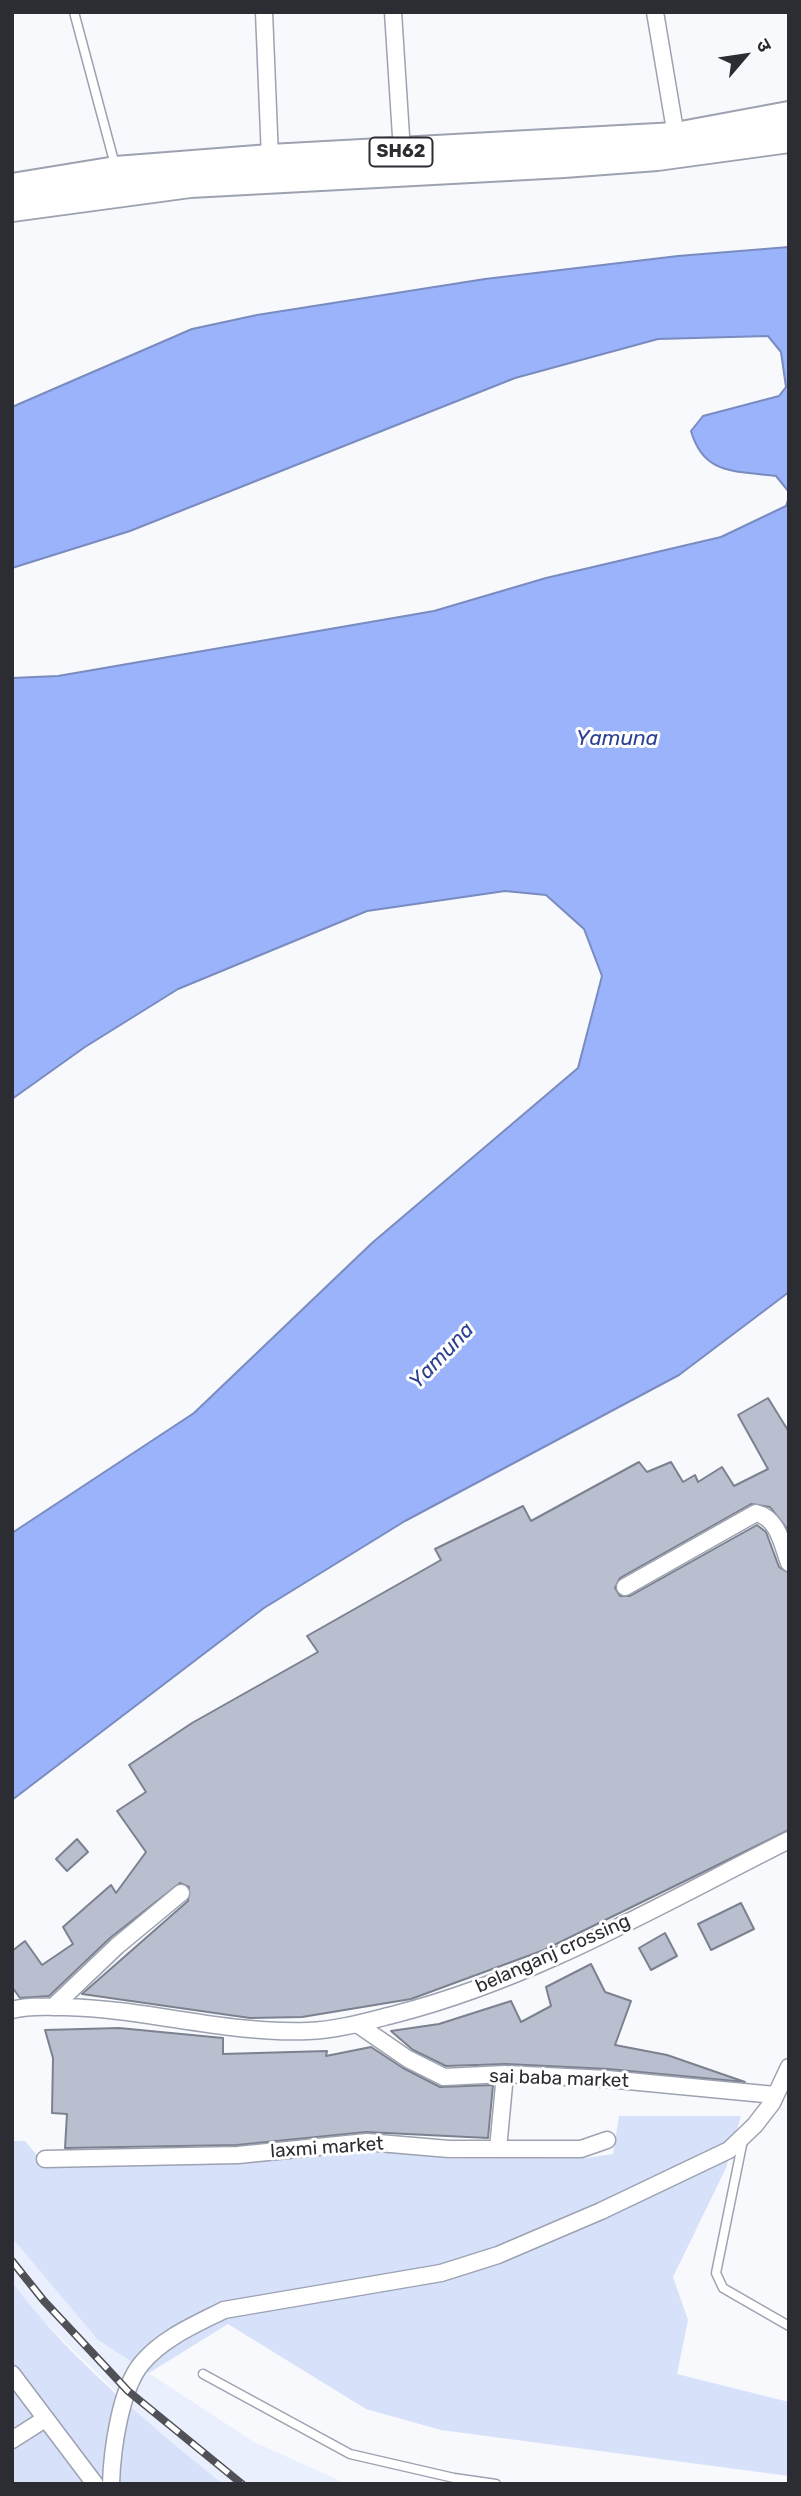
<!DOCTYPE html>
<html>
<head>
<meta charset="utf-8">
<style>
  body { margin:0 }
  #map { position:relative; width:801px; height:2496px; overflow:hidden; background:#f8f9fd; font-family:Rubik,"Noto Sans Devanagari",sans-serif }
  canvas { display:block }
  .frame { position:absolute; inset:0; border:14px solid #2b2d33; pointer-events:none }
  .north { position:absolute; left:710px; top:21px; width:70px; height:70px; -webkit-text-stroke:5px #fff; paint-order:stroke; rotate:61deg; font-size:19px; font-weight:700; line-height:28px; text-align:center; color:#2b2d33 }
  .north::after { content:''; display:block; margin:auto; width:24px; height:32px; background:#2b2d33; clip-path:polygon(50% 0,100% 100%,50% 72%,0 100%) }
</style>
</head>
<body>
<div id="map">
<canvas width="801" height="2496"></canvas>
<div class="frame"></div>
<div class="north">उ</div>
</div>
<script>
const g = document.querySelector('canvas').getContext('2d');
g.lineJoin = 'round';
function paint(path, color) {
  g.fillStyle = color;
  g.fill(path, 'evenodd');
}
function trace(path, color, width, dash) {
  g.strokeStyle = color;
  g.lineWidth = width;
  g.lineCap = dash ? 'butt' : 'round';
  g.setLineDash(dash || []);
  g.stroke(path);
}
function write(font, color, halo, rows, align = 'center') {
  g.font = font + ' Rubik,sans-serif';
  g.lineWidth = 6;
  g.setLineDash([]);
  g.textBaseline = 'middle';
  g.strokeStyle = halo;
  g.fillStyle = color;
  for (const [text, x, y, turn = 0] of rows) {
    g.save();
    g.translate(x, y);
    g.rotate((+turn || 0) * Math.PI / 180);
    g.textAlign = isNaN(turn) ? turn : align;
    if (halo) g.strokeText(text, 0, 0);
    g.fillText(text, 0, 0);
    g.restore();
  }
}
paint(new Path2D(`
  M12,2238l86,102 156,102 93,42h-124l-76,-62 -109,-106 -26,-34z`), '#eaeffd');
paint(new Path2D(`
  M619,2116h122l-15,52 -53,109 15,43 -11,54 112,28v74l-348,-46 -75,-21 -138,-85 -79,49 -51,-33 -86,-102v-97h13l22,26 317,-18 88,10 134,-1 27,-4z
  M12,2282c58,78 136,141 211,202h-211z`), '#d7e1fa');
const water = new Path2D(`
  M789,247v245l-13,-16c-41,-6 -72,0 -85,-45l12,-15 76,-20 7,-9 -5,-35 -13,-16 -110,3 -143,39 -385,153 -118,37v-161l180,-78 65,-14 228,-36 193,-23z
  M789,497v795l-110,83 -274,146 -141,87 -252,192v-267l182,-120 178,-170 206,-175 24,-92 -18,-47 -38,-34 -41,-4 -138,20 -189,78 -93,58 -73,52v-421l46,-2 376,-65 112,-33 175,-41 65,-31z`);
paint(water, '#9ab3fb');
trace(water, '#798bbf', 2);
const building = new Path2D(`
  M768,1398l21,34v99l-19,-24 -19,-3 -131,74 -5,10 5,8h10l127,-71 9,7 13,35 10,6v257l-245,120 -133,49 -109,18 -52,1 -168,-24 106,-93 1,-14 -9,-4 -70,55 -61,58 -29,2 -8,-11v-36l13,-10 17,24 31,-21 -10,-17 48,-42 5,8 30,-41 -29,-41 29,-19 -17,-27 63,-42 126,-71 -11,-16 134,-76 -6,-11 88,-43 8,15 108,-59 8,10 24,-10 12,20 12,-7 3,7 24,-15 12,19 34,-17 -30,-54z
  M77,1839l11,13 -21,19 -11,-12z
  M741,1903l13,26 -43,21 -13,-26z
  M665,1933l12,23 -26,14 -12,-22z
  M591,1964l14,28 26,9 -16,44 52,10 78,27 -137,-13 -102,-5 -60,2 -33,-16 -22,-19 48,-7 72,-23 10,21 30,-16 -5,-19z
  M119,2028l104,10v16l104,-3 -1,5 45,-9 32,21 37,19 53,-2 -5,53 -122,-6 -129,13 -172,3 2,-34 -15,-1 1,-55 -8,-28z`);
paint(building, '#b9bfcf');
trace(building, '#7c818f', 2);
const service = new Path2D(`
  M74,12l41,153
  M743,2140l-27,133 7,15 66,38
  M203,2374l147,80 104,24 42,6`);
const minor = new Path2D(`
  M264,12l6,146
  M393,12l9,140
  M655,12l21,124
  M625,1587l131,-74c22,5 26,31 33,50
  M53,2007l64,-61 64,-53
  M12,2010c17,-5 36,-3 53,-3 82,2 161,27 243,24 30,-1 60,-10 88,-17 140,-36 265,-110 393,-174
  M357,2024l51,35 36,18 61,-3 102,5 168,16
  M498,2149l7,-75
  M45,2159l193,-4 129,-13 82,7h132l26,-9
  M12,2374l83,110
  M12,2440l33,-21
  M111,2484c1,-33 9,-95 31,-121 21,-25 54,-39 82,-53l217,-37 57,-18 103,-44 128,-61 26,-25 17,-22 17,-36`);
const primary = new Path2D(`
  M12,187l104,-17 154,-12 406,-22 113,-21
  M12,208l178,-24 374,-20 93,-7 132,-18`);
trace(service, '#9da2b1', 11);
trace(minor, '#9da2b1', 19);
trace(primary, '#9da2b1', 30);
trace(service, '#fff', 8);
trace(minor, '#fff', 16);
trace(primary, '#fff', 26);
const rail = new Path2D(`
  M12,2261l32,40 84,90 114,93`);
trace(rail, '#4f5157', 8);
trace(rail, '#fff', 5, [16]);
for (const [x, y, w] of [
  [401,152,63]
]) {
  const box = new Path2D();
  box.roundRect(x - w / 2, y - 14.5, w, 29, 5);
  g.fillStyle = '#fff';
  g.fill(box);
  trace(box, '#2b2d33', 2);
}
write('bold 18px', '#2b2d33', null, [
  ["SH62",401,152]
]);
write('19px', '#2b2d33', '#fff', [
  ["belanganj crossing",553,1954,-24],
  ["sai baba market",559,2079,2],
  ["laxmi market",327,2148,-4]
]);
write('italic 21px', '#2d4193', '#fff', [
  ["Yamuna",617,739],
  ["Yamuna",442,1356,-46]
]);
</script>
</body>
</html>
